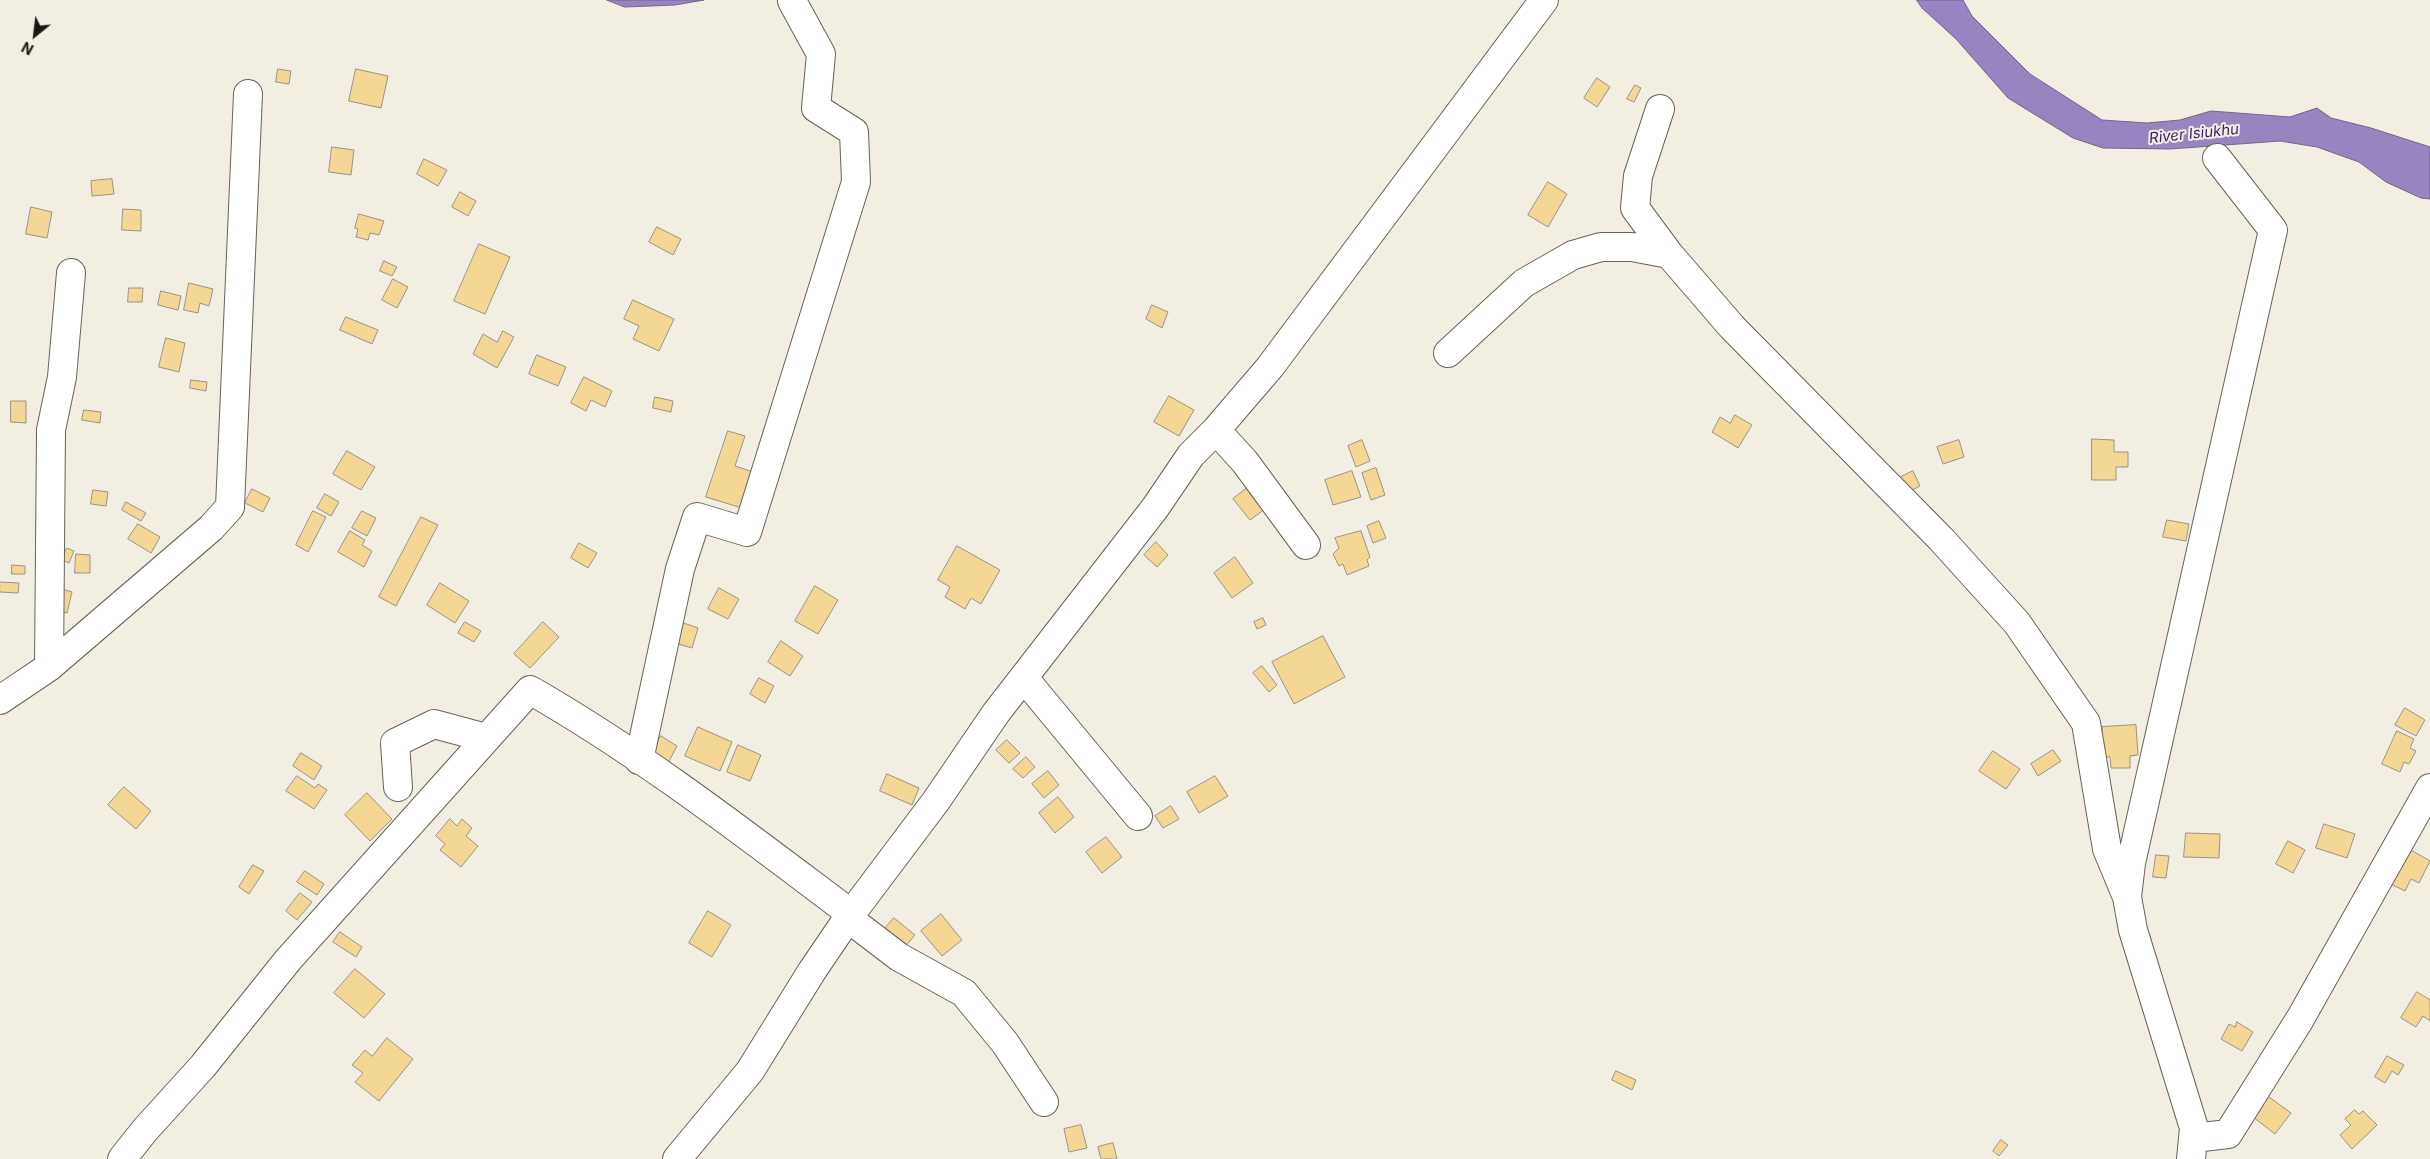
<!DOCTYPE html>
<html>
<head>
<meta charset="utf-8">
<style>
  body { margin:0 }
  #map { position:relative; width:2430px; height:1159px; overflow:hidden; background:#f3eee2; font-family:Inter,sans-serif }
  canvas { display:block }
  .north { position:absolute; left:10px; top:10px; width:50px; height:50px; -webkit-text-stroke:4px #f3eee2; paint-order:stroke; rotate:209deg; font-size:14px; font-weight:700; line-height:20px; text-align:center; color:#191813 }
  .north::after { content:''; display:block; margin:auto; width:18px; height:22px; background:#191813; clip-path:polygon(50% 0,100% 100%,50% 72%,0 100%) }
</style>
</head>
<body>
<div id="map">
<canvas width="2430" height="1159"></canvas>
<div class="north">N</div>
</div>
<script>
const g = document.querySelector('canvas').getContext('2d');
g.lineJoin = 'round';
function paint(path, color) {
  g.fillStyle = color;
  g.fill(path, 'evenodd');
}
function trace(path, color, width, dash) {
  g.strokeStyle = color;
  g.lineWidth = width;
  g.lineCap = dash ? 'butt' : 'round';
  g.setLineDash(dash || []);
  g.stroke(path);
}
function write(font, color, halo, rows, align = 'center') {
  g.font = font + ' Inter,sans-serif';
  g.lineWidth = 4;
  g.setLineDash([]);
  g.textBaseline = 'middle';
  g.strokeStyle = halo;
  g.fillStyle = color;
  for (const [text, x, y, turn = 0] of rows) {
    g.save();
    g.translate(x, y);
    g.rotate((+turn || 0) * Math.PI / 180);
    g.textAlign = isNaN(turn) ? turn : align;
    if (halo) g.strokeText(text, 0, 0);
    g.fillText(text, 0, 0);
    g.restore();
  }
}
const water = new Path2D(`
  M607,0h97l-29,5 -50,2z
  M1917,0h46l9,16 58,58 72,46 45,3 33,-3 31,-9 79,6 27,-9 14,10 40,10 59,19v52l-9,-1 -35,-16 -27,-20 -42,-15 -37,-6 -110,8 -67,-1 -30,-10 -65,-40 -52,-59 -34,-31z`);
paint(water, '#9784c0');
trace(water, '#71648c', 1);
const building = new Path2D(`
  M278,69l13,2 -2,13 -13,-2z
  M356,69l32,7 -7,32 -32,-7z
  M1597,78l13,9 -13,20 -13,-9z
  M1635,85l6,3 -7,14 -7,-3z
  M332,147l22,3 -3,25 -22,-3z
  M424,159l23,11 -9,16 -21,-12z
  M112,179l2,15 -22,2 -1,-15z
  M1548,182l19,12 -19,33 -20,-12z
  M460,192l16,9 -8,15 -16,-9z
  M31,207l21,5 -5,26 -21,-4z
  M123,209l18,1v21l-19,-1z
  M359,214l25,7 -5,14 -9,-2 -2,7 -12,-3 2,-8 -3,-1z
  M657,227l24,12 -8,16 -24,-13z
  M479,244l31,13 -25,57 -31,-13z
  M384,261l13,6 -5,9 -12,-5z
  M393,279l15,8 -11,21 -15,-8z
  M189,283l24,6 -4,17 -9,-3 -2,10 -14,-3z
  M129,288h14l-1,14h-14z
  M161,291l20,5 -3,14 -20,-5z
  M633,300l41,19 -15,32 -26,-12 6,-13 -15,-7z
  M1152,305l16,7 -6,16 -16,-9z
  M346,317l32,13 -6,14 -32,-14z
  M503,331l11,6 -17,31 -24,-14 10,-20 14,8z
  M166,338l19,5 -6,29 -20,-5z
  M537,355l29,12 -8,19 -29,-12z
  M584,377l28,14 -7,16 -14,-7 -5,11 -15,-8z
  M191,380l16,2 -1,9 -16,-3z
  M1169,396l25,14 -15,26 -25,-14z
  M655,397l18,4 -2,11 -18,-4z
  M11,401h15v22l-15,-1z
  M84,410l17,2 -1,11 -18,-3z
  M1735,415l17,10 -14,23 -26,-16 8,-15 10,6z
  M728,431l17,5 -10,30 21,7 -11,36 -39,-12z
  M2092,439l22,1v12h14v15h-12v13h-24z
  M1362,440l8,21 -14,6 -8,-21z
  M1959,440l5,17 -21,7 -6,-17z
  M347,451l28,16 -14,23 -28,-16z
  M1376,468l9,27 -14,5 -9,-27z
  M1352,471l9,26 -28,8 -8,-25z
  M1913,471l7,15 -21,11 -8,-15z
  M1247,488l18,21 -15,11 -17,-21z
  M252,489l18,9 -7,14 -18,-9z
  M93,490l15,2 -2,14 -15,-2z
  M325,494l14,8 -8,14 -14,-8z
  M126,502l20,11 -5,8 -19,-11z
  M313,511l13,6 -18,35 -12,-7z
  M362,511l14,7 -9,18 -15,-8z
  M421,517l17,8 -42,81 -17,-9z
  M2167,520l22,4 -3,17 -23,-4z
  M1379,521l7,17 -13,5 -6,-17z
  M138,524l22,13 -9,16 -23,-14z
  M350,531l15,9 -3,5 10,6 -8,16 -26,-15z
  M1361,531l9,26 -3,3 2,6 -22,9 -4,-11 -4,2 -6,-12 6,-6 -4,-10z
  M1156,542l12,13 -11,12 -13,-12z
  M579,543l18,10 -9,15 -17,-10z
  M957,546l43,24 -19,34 -10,-6 -6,11 -20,-12 5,-10 -12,-7z
  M67,548l7,3 -5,12 -7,-3z
  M76,554l14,1v18h-15z
  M1235,557l18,26 -21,15 -18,-25z
  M12,565l13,1v8h-13z
  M0,582l19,1 -1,10 -18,-1z
  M440,583l29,18 -14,22 -28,-18z
  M815,586l23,14 -20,34 -23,-13z
  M59,588l13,4 -5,21 -14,-4z
  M719,588l20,11 -11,20 -20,-10z
  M1263,618l3,7 -9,4 -3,-7z
  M678,621l20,7 -6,20 -21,-6z
  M465,622l16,9 -7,11 -16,-9z
  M543,622l16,15 -29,31 -16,-14z
  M1323,636l22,41 -51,27 -22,-42z
  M781,641l22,15 -13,20 -22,-14z
  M1262,666l15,19 -8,7 -16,-19z
  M759,678l15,8 -9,17 -15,-9z
  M2405,708l20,12 -9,16 -21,-11z
  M2136,725l2,30 -8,1v12h-19l-1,-11h-7l-1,-30z
  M698,727l34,15 -12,29 -35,-15z
  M2397,731l17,8 -4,9 6,3 -7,13 -5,-2 -4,10 -18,-8z
  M661,736l16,10 -10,19 -17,-10z
  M1007,740l13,13 -11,10 -13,-13z
  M738,745l23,10 -11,26 -23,-9z
  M2053,750l8,11 -23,15 -7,-12z
  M1993,751l27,18 -14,20 -27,-18z
  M301,753l21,13 -8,14 -21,-14z
  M1026,757l9,10 -12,11 -10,-9z
  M1048,771l11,14 -15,13 -12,-14z
  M887,774l32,14 -7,17 -32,-14z
  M297,776l18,12 3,-4 9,6 -13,19 -28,-18z
  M1215,776l13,20 -29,17 -12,-21z
  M124,787l27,24 -15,18 -28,-24z
  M367,793l25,26 -22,22 -25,-26z
  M1058,797l16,20 -19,16 -16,-20z
  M1171,806l8,13 -16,9 -8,-12z
  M450,819l7,7 5,-7 10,9 -6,8 12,10 -17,21 -21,-17 5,-6 -9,-8z
  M2324,824l31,10 -8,24 -31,-10z
  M2186,833l34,1 -1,24 -35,-1z
  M1106,837l16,20 -20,16 -16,-21z
  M2288,841l17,9 -12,23 -17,-9z
  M2404,846l26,15 -11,22 -8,-4 -6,12 -14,-7z
  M2156,855l13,1 -3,22 -13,-1z
  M253,865l11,6 -15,23 -10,-7z
  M305,871l19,13 -7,11 -20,-13z
  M300,893l12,9 -15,18 -11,-9z
  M708,911l23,14 -19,32 -23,-14z
  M941,914l21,26 -20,16 -21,-25z
  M894,918l21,17 -12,14 -21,-17z
  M340,932l22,15 -6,10 -23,-15z
  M355,969l30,25 -21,24 -30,-25z
  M2417,992l13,8v21l-7,-5 -7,11 -15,-9z
  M2237,1022l16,10 -11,19 -21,-12 8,-15 6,3z
  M387,1038l26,21 -34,42 -24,-19 8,-9 -11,-8 13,-15 7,6z
  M2387,1056l17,9 -6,10 -6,-4 -7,12 -10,-6z
  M1616,1071l20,9 -4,10 -20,-10z
  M2265,1094l26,19 -16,21 -26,-20z
  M2355,1110l4,4 4,-3 14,14 -25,24 -12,-14 11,-10 -6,-6z
  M1081,1125l6,23 -18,4 -5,-23z
  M2001,1140l7,5 -9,11 -6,-5z
  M1113,1143l4,16h-16l-3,-12z`);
paint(building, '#f4d695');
trace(building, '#999489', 1);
const minor = new Path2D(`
  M1660,109l-22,67 -3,32 34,46
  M1448,353l76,-70 49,-28 28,-8h31l37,7 63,73 209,212 76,84 69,100 21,126 20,48
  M1216,430l54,-63 274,-367
  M49,667l2,-237 11,-53 9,-104
  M1024,678l114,138
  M0,700l49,-33 162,-139 19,-21 18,-413
  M639,760l41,-191 17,-52 50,15 109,-350 -2,-50 -38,-24 5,-54 -29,-53
  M398,787l-3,-44 39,-19 52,14
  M1044,1102l-39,-59 -41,-50 -65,-36 -51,-39 88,-117 60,-88 159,-205 36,-53 25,-25 29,32 61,83
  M2194,1138l34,-4 72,-115 130,-231
  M122,1159l23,-29 58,-64 85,-106 242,-270c110,63 211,141 312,217l6,11 -36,53 -62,100 -73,88
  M2191,1159l3,-31 -61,-198 -6,-33 4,-34 142,-633 -56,-72`);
trace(minor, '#686359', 30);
trace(minor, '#fff', 28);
write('italic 15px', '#3b1d64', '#f3eee2', [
  ["River Isiukhu",2194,134,-6]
]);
</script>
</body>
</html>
